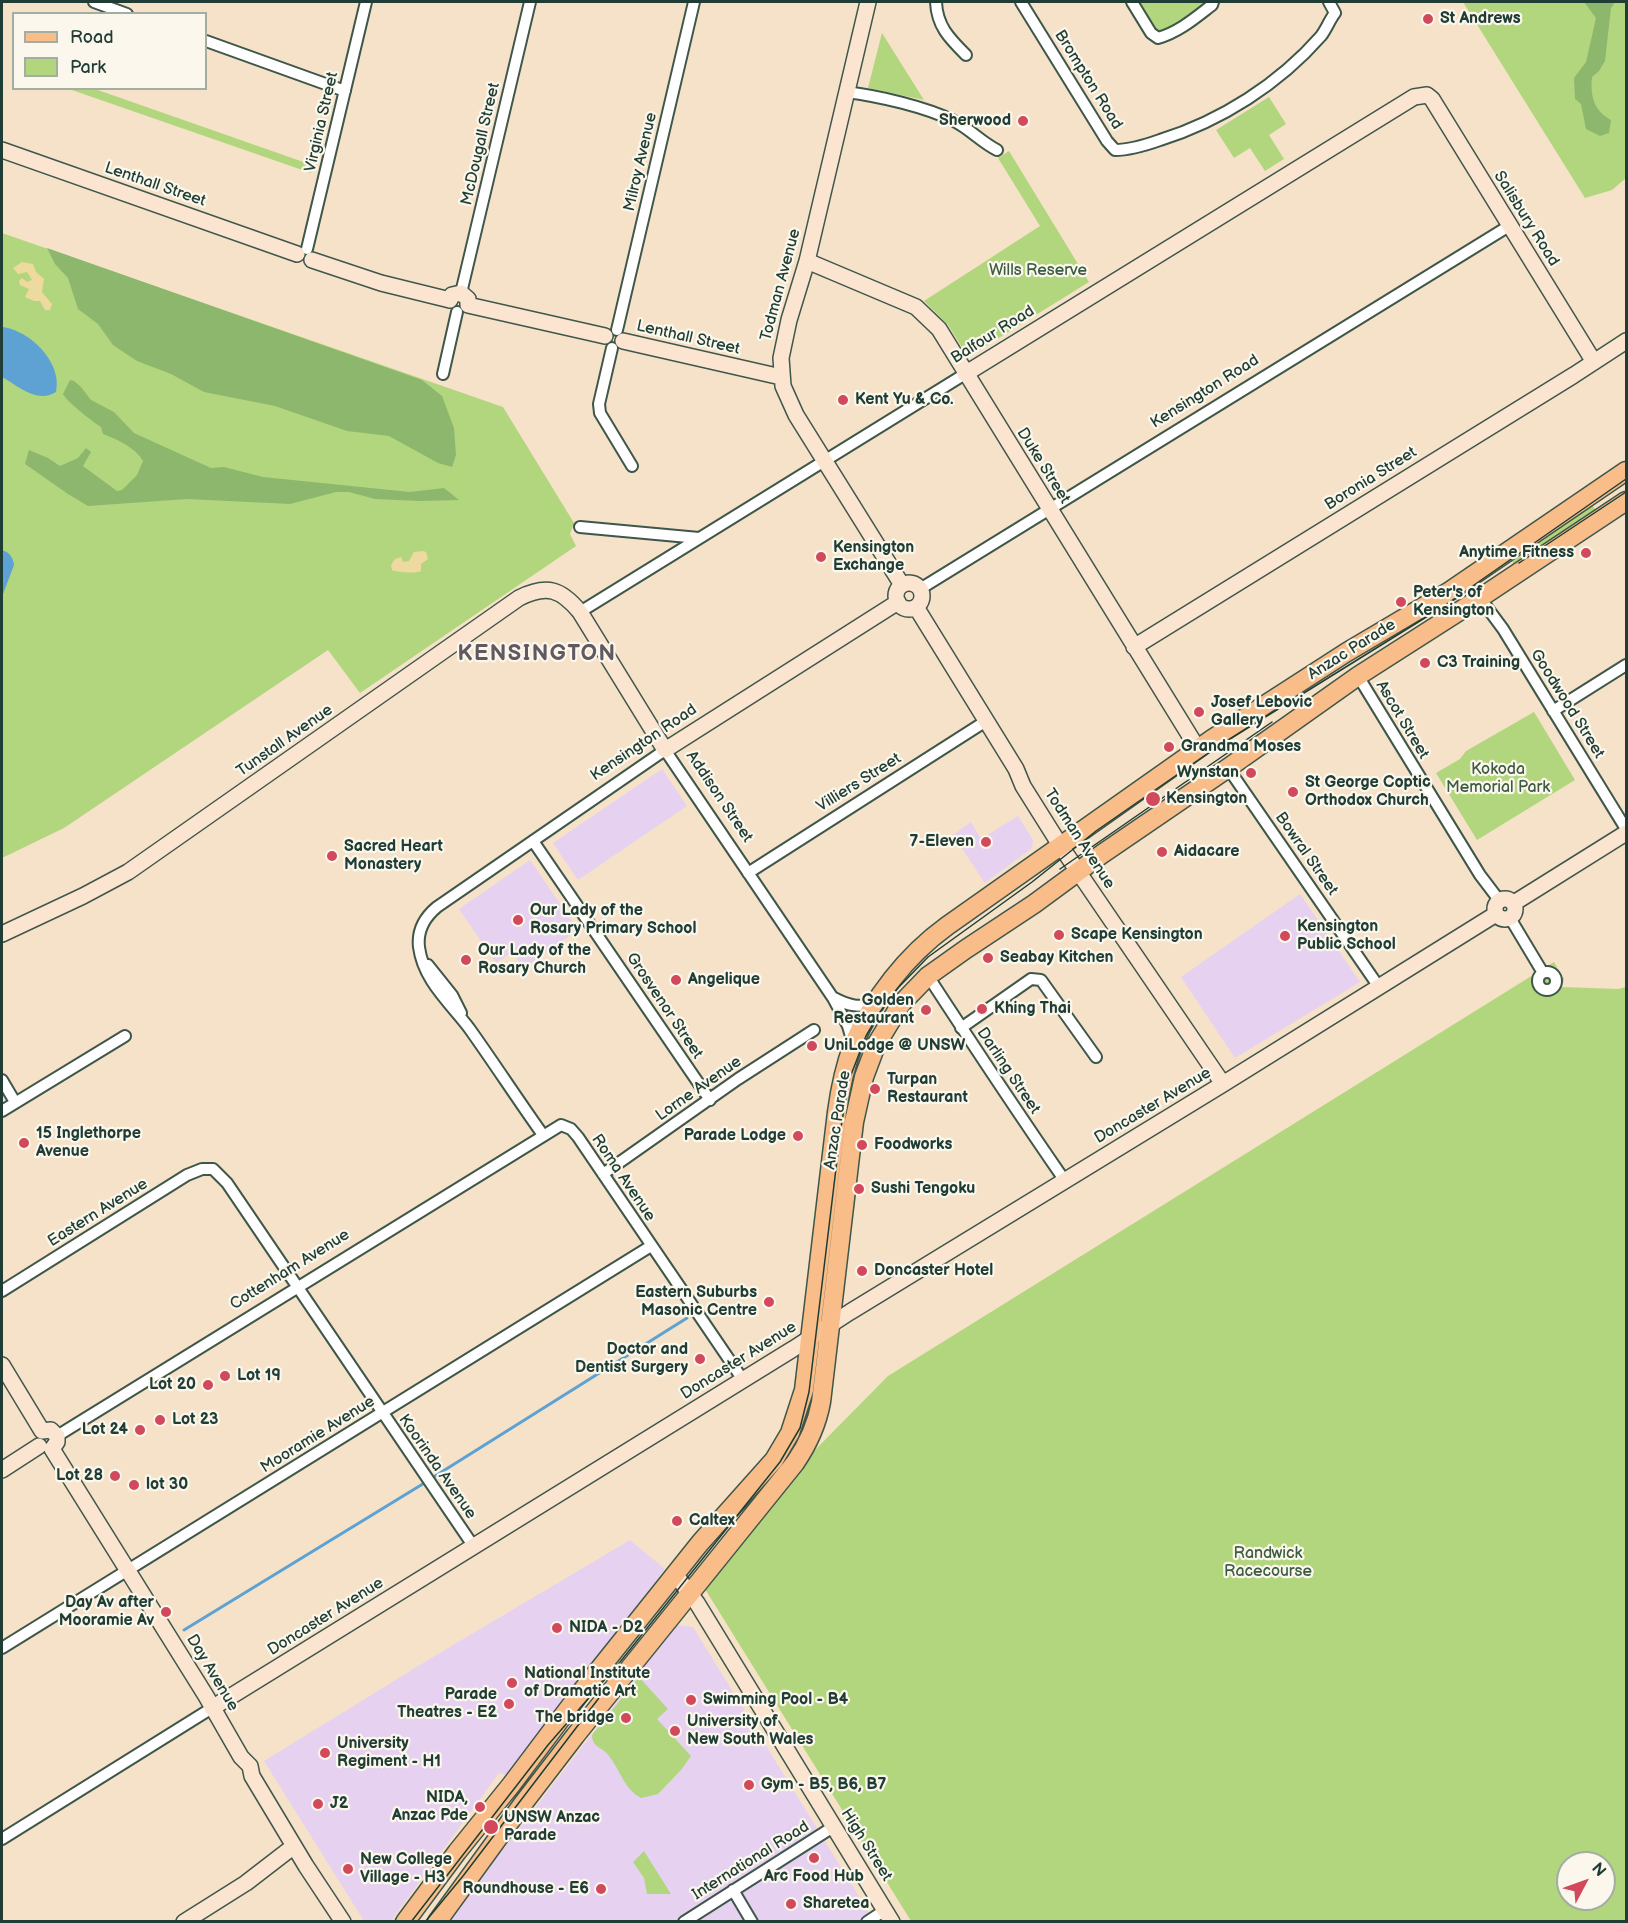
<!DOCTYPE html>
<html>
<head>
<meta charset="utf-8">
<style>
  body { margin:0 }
  #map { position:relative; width:1628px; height:1923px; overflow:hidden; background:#f5e2c8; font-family:"Balsamiq Sans",sans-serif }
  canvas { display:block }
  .frame { position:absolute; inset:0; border:3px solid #1f3d34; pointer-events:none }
  .legend { position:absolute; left:12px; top:12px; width:195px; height:78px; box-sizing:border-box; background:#fbf7ec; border:2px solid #a3ada2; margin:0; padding:8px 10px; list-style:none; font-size:18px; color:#1f3d34 }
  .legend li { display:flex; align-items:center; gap:12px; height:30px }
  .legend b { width:30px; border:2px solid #a3ada2 }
  .north { position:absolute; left:1556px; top:1851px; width:60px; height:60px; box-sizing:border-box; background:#fbf7ec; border:2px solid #a3ada2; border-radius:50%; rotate:49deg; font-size:16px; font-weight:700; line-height:24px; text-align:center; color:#1f3d34 }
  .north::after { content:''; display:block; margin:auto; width:21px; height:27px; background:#d1495b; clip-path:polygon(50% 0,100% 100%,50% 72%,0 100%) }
</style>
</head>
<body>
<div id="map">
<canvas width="1628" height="1923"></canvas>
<div class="frame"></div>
<ul class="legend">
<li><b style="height:8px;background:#f8bd89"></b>Road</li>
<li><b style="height:16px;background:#b2d67e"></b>Park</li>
</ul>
<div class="north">N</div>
</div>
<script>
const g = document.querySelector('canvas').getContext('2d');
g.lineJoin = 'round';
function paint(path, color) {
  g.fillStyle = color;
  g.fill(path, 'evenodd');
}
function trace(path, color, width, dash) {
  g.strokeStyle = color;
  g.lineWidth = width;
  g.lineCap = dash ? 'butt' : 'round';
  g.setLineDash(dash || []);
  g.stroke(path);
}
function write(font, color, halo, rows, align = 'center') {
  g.font = font + ' "Balsamiq Sans",sans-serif';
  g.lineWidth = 4.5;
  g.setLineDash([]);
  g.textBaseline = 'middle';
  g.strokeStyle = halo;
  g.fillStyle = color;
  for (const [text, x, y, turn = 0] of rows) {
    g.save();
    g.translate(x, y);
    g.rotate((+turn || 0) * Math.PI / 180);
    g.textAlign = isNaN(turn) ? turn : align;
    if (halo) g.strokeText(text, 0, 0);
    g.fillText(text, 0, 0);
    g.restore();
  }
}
paint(new Path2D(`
  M662,769l25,37 -109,74 -25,-37z
  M1018,816l15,24 -1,8 -47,35 -32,-48 18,-13 10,17z
  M530,860l48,70 -54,38 -12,-16 -16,11 -37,-54z
  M1300,894l60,88 -125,76 -54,-81z
  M630,1540l35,29 -159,206 -7,-2 -108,148h-27l-100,-160 169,-104z
  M676,1625l17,2 181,294 -427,1z`), '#e6d2f0');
paint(new Path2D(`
  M1132,2h74l-48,36z
  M1463,2h163v176l-14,12 -27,8z
  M882,33l42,67 -56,-12z
  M69,89h26l217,76 -1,8z
  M1269,97l17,27 -17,11 15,24 -19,12 -15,-23 -16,10 -18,-28z
  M1009,151l80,131 -121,75 -20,-32 -24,-24 116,-75 -42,-68z
  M2,233l501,174 71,116 -4,11 6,12 -216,147 -32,-43 -264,178 -62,30z
  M1592,505l4,5 -82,54 -2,-2z
  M1534,712l41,68 -98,60 -41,-67 24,-14 6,-8z
  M1554,962l10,17 -2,8 56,2 8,-2v934h-715l-206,-332 109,-138 74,-75zM1568,1863h36v36h-36z
  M639,1677l29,32 -11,10 34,37 -10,14 -23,24 -17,4c-16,-8 -21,-28 -32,-42 -6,-9 -17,-8 -17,-21z
  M644,1851l27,43h-24l-3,-16 -11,-16z`), '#b2d67e');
paint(new Path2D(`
  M1584,2h31l-4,6 -6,53 -6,10 -7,6c-2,19 2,34 19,43l-2,13 -9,3 -14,-7 -5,-25 -6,-5 -1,-21 12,-16 10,-44z
  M47,248l375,132 20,16 12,32 2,27 -4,12 -14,-4 -49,-27 -42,-5 -72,-25 -71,-14 -33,-18 -34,-13 -24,-16 -15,-21 -20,-15 -10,-31 -13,-14z
  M70,380l4,1 7,6 10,13 23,12 20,21 77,35 13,-1 39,10 147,15 34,-4 15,12 -39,1 -45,-2 -26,-7h-13l-46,12 -103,-5 -99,7 -20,-12 -43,-30 4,-14 19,8 12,8 18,-8 8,-10 5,4 -8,14 34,25 5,-1 15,-15 6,-14c-8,-14 -25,-21 -40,-27l-2,-7c-8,-5 -35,-26 -38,-33z`), '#8db76d');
paint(new Path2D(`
  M22,262l11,2 3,8 8,7 -2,13 10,12 -2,6h-5l-5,-9h-6l-9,-4 4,-8 -9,-4 -1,-4 3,-3 5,4 5,-2 -5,-8 -9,2 -5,-6z
  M423,551l3,1 2,7 -7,5v7c-5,3 -25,1 -29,-1l-1,-5 4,-6 6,-2 2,5 6,-1 5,-9z`), '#eeda9e');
paint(new Path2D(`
  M2,327c28,3 61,36 54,65 -19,12 -38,-6 -54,-15z
  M2,550c7,2 11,7 12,15l-12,32z`), '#5ea2d3');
trace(new Path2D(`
  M432,1478l255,-160
  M184,1630l242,-148`), '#5ea2d3', 3);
const street = new Path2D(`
  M94,2l33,12
  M936,2c1,24 13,36 30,53
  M1021,2l86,139 8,9c16,0 31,-5 45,-10 61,-19 119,-56 161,-104 6,-8 9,-17 14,-23l-6,-11
  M1132,2l19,31 7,5c21,-6 37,-20 54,-33l1,-3
  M206,41l139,50
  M846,92c33,4 80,15 108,29 16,8 27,21 43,29
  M307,249l59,-247
  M461,293l69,-291
  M617,330l77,-328
  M612,348l-13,56 1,9 32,53
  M443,374l14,-62
  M580,527l119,11
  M920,589l589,-363
  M1480,598l23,31 123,200
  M580,612l385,-238
  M1358,676l122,199 19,25
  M1553,711l73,-46
  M1228,768l151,219
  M533,841l177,259
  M748,873l238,-152
  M1510,918l33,55
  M428,965l24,30 9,18
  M1538 981a9 9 0 1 1 18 0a9 9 0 1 1-18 0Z
  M928,976c45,69 90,137 137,205
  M834,998c15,8 25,10 42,5
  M961,1028l70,-49 10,1 55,77
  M2,1080l13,22
  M2,1111l123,-75
  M543,1135c-25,-35 -49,-72 -74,-107 -19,-25 -46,-48 -50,-81 -2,-17 6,-30 18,-40l228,-157 168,248 15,28 5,17
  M603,1174l135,-95 76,-49
  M2,1291l185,-116 15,-6h11l14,14 247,364
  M57,1436l504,-311 10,4 7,8 165,243
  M2,1648l649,-402
  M2,1839l210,-131
  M733,1890l19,32
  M684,1922l149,-95
  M867,1922l18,-12`);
const secondary = new Path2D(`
  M868,2l-61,259 -18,59 -8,38 2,28 13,29 106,170
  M2,150l295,104
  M312,260l69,23 69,17
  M807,261l109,46 23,22 259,420
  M450,300l2,-5 9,-2 7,6v6
  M468,305l137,31
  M623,341l158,36
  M965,374l449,-277 13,-2 5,4 162,263
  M896 596a13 13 0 1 1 26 0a13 13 0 1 1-26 0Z
  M916,607l100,162 7,17 37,59 163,239
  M1134,647l440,-272 52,-34
  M1495 909a10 10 0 1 1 20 0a10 10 0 1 1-20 0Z
  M1514,903l112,-70
  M2,934l81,-38 45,-24 391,-274c28,-14 42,-9 61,14l85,138 233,-148
  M2,1365l40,66
  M42,1431l9,-1 6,6v6l-5,7
  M52,1449l154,247 35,61 9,9 2,10 54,90 37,56
  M2,1470l37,-24
  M675,1574l22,29 195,319
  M212,1708l581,-359 57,-37 373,-228 273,-170
  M184,1922l62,-39 48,-37`);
const primary = new Path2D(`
  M405,1922l52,-70 54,-67 70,-93 119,-149 74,-83 16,-27 14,-43 33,-278c3,-22 8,-46 16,-67 20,-47 54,-90 94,-119l265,-187 135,-87 103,-61 176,-120
  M437,1922l85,-117 53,-69 220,-273c13,-19 22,-39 26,-61l33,-280 10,-45 12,-32 25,-41 27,-28 38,-27 68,-45 68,-50 126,-86 130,-92 122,-78 146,-97`);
trace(street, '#3f564a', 14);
trace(secondary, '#3f564a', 18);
trace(primary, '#3f564a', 21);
trace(street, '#fff', 10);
trace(secondary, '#fce5d0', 15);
trace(primary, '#f8bd89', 18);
trace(new Path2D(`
  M1519,563l107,-71
  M1060,869l212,-147
  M411,1922l137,-177 72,-83 160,-200 20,-34 9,-36 32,-265 8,-47 17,-44 14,-24 17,-23 31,-32 104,-75 64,-51 121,-84 227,-141 182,-127
  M425,1922l38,-46 142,-186`), '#1f3d34', 1.5);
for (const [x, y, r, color] of [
  [1428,19,6,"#d1495b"],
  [1023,121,6,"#d1495b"],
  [843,400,6,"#d1495b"],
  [1586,553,6,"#d1495b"],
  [821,557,6,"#d1495b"],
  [1401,602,6,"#d1495b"],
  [1425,663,6,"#d1495b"],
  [1199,712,6,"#d1495b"],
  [1169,747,6,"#d1495b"],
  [1251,773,6,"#d1495b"],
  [1293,792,6,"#d1495b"],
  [1153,799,8,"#d1495b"],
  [986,842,6,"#d1495b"],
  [1162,852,6,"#d1495b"],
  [332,856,6,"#d1495b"],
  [518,920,6,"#d1495b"],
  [1059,935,6,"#d1495b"],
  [1285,936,6,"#d1495b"],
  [988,958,6,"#d1495b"],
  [466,960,6,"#d1495b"],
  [676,980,6,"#d1495b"],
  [982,1009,6,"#d1495b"],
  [926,1010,6,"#d1495b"],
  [812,1046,6,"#d1495b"],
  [875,1089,6,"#d1495b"],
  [798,1136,6,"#d1495b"],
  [24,1143,6,"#d1495b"],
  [862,1145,6,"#d1495b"],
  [859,1189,6,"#d1495b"],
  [862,1271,6,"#d1495b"],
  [769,1302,6,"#d1495b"],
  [700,1359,6,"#d1495b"],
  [225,1376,6,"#d1495b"],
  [208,1385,6,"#d1495b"],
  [160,1420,6,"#d1495b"],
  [140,1430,6,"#d1495b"],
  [115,1476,6,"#d1495b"],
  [134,1485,6,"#d1495b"],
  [677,1521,6,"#d1495b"],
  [166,1612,6,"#d1495b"],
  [557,1628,6,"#d1495b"],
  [512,1683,6,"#d1495b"],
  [691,1700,6,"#d1495b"],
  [509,1704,6,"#d1495b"],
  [626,1718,6,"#d1495b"],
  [675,1731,6,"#d1495b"],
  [325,1753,6,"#d1495b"],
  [749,1785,6,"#d1495b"],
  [318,1804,6,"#d1495b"],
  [480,1807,6,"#d1495b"],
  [491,1827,8,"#d1495b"],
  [814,1858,6,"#d1495b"],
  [348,1869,6,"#d1495b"],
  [601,1889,6,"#d1495b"],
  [791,1904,6,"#d1495b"]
]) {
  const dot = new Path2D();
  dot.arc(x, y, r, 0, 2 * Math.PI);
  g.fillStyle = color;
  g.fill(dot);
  trace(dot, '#fbf7ec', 2);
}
write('bold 16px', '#1f3d34', '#fbf7ec', [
  ["St Andrews",1440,19],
  ["Sherwood",1011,121,"right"],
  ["Kent Yu & Co.",855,400],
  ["Kensington",833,548],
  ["Exchange",833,566],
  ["Anytime Fitness",1574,553,"right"],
  ["Peter's of",1413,593],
  ["Kensington",1413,611],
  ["C3 Training",1437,663],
  ["Josef Lebovic",1211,703],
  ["Gallery",1211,721],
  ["Grandma Moses",1181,747],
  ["Wynstan",1239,773,"right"],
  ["St George Coptic",1305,783],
  ["Orthodox Church",1305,801],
  ["Kensington",1166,799],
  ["7-Eleven",974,842,"right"],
  ["Sacred Heart",344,847],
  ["Monastery",344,865],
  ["Aidacare",1174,852],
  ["Our Lady of the",530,911],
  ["Rosary Primary School",530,929],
  ["Kensington",1297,927],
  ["Public School",1297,945],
  ["Scape Kensington",1071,935],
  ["Our Lady of the",478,951],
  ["Rosary Church",478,969],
  ["Seabay Kitchen",1000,958],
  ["Angelique",688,980],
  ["Golden",914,1001,"right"],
  ["Restaurant",914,1019,"right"],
  ["Khing Thai",994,1009],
  ["UniLodge @ UNSW",824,1046],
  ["Turpan",887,1080],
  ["Restaurant",887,1098],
  ["15 Inglethorpe",36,1134],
  ["Avenue",36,1152],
  ["Parade Lodge",786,1136,"right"],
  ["Foodworks",874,1145],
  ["Sushi Tengoku",871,1189],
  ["Doncaster Hotel",874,1271],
  ["Eastern Suburbs",757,1293,"right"],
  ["Masonic Centre",757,1311,"right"],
  ["Doctor and",688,1350,"right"],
  ["Dentist Surgery",688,1368,"right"],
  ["Lot 19",237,1376],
  ["Lot 20",196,1385,"right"],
  ["Lot 23",172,1420],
  ["Lot 24",128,1430,"right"],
  ["Lot 28",103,1476,"right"],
  ["lot 30",146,1485],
  ["Caltex",689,1521],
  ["Day Av after",154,1603,"right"],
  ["Mooramie Av",154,1621,"right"],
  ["NIDA - D2",569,1628],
  ["National Institute",524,1674],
  ["of Dramatic Art",524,1692],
  ["Parade",497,1695,"right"],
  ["Theatres - E2",497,1713,"right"],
  ["Swimming Pool - B4",703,1700],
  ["The bridge",614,1718,"right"],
  ["University of",687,1722],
  ["New South Wales",687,1740],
  ["University",337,1744],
  ["Regiment - H1",337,1762],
  ["Gym - B5, B6, B7",761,1785],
  ["NIDA,",468,1798,"right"],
  ["Anzac Pde",468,1816,"right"],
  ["J2",330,1804],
  ["UNSW Anzac",504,1818],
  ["Parade",504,1836],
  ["New College",360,1860],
  ["Village - H3",360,1878],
  ["Arc Food Hub",814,1877,"center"],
  ["Roundhouse - E6",589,1889,"right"],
  ["Sharetea",803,1904]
], 'left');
write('16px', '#1f3d34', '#fbf7ec', [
  ["Brompton Road",1088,80,58],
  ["Virginia Street",322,122,-77],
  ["McDougall Street",481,144,-77],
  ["Milroy Avenue",641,162,-77],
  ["Lenthall Street",155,185,19],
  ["Salisbury Road",1526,219,58],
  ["Todman Avenue",781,285,-75],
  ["Balfour Road",993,335,-32],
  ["Lenthall Street",688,338,13],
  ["Kensington Road",1205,392,-32],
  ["Duke Street",1043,466,58],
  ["Boronia Street",1371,479,-32],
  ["Anzac Parade",1352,650,-32],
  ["Goodwood Street",1567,704,58],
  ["Ascot Street",1402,720,59],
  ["Tunstall Avenue",285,741,-35],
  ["Kensington Road",644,743,-34],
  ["Villiers Street",859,783,-32],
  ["Addison Street",719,797,56],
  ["Todman Avenue",1079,839,57],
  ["Bowral Street",1306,854,55],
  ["Grosvenor Street",664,1006,56],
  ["Darling Street",1008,1071,56],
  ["Lorne Avenue",699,1089,-35],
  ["Doncaster Avenue",1153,1106,-31],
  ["Anzac Parade",838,1120,-81],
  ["Roma Avenue",623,1178,56],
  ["Eastern Avenue",98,1213,-32],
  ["Cottenham Avenue",290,1270,-32],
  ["Doncaster Avenue",739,1361,-32],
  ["Mooramie Avenue",318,1435,-32],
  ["Koorinda Avenue",437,1467,55],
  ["Doncaster Avenue",326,1617,-32],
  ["Day Avenue",212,1673,59],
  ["High Street",866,1845,58],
  ["International Road",751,1861,-32]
]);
write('16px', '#3c5c43', '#fbf7ec', [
  ["Wills Reserve",1038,271],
  ["Kokoda",1498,770],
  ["Memorial Park",1498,788],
  ["Randwick",1268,1554],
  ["Racecourse",1268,1572]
]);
g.letterSpacing = '1.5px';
write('bold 22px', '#605960', '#fbf7ec', [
  ["KENSINGTON",537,654]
]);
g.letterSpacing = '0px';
</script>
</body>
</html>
